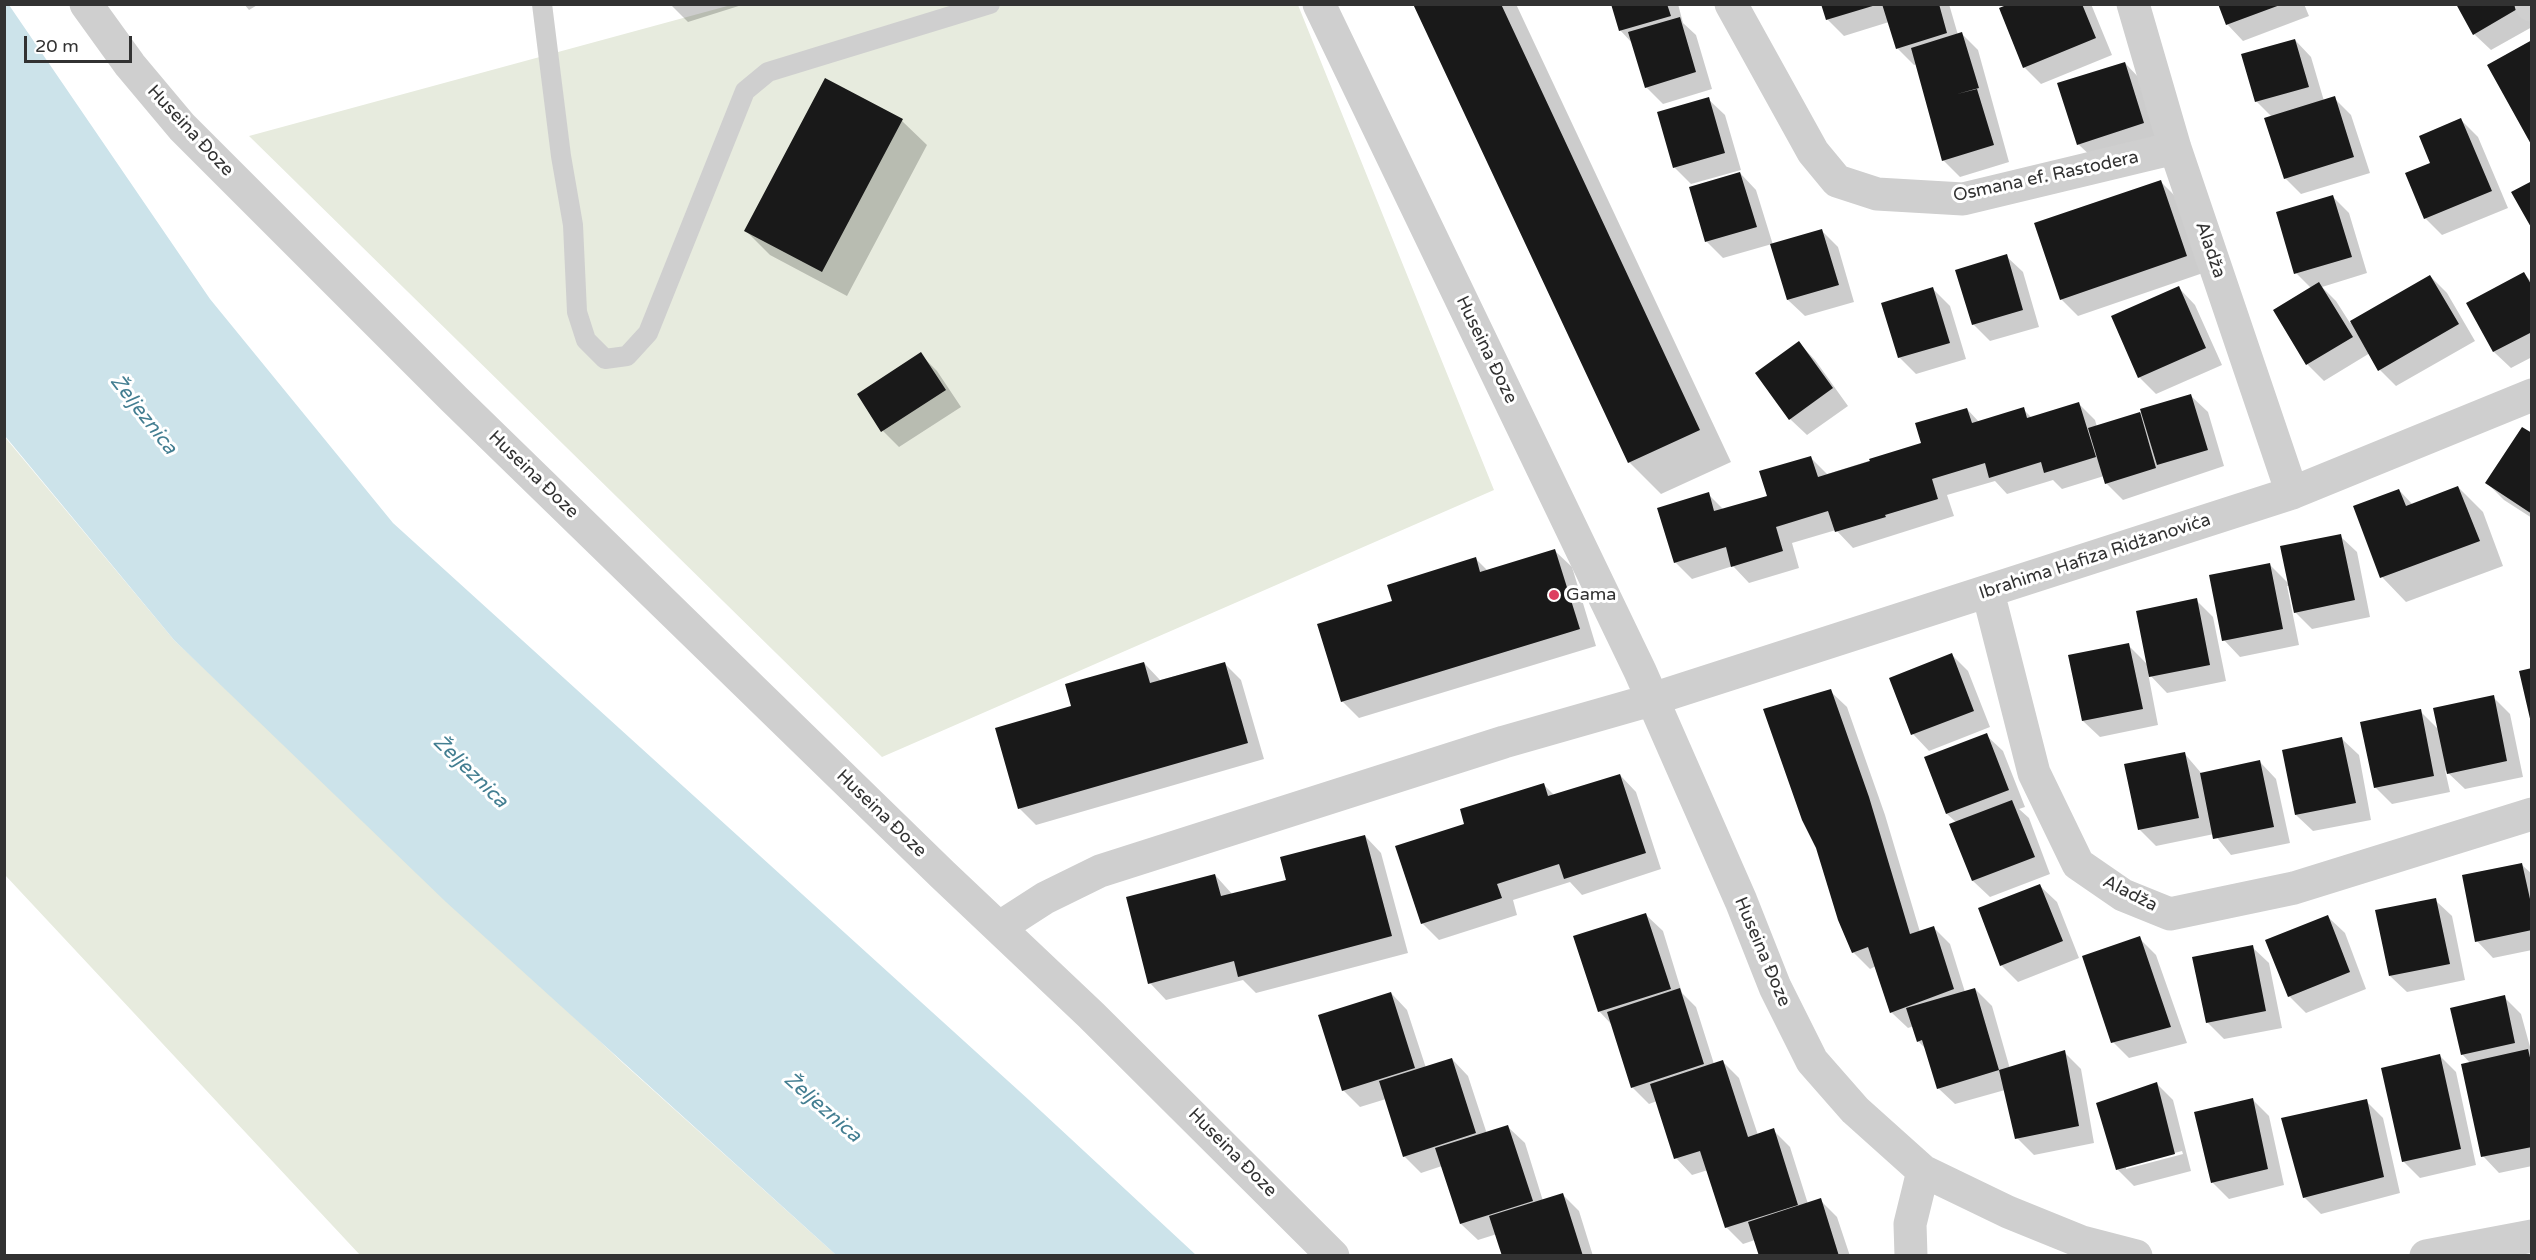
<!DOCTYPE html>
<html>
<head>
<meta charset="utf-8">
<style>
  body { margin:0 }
  #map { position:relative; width:2536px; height:1260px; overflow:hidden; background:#fff; font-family:"Varela Round",sans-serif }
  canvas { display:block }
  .frame { position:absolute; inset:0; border:6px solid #323232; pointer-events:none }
  .scale { position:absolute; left:24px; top:36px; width:108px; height:27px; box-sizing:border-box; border:3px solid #323232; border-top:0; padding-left:8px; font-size:18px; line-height:21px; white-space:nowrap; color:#323232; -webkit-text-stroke:4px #fff; paint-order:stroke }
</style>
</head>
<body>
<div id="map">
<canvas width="2536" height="1260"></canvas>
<div class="frame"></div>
<div class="scale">20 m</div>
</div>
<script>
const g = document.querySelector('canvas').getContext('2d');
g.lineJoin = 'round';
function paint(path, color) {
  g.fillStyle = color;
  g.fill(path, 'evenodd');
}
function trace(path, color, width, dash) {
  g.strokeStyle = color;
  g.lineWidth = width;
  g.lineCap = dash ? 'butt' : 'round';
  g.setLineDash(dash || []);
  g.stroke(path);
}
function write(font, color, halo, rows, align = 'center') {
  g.font = font + ' "Varela Round",sans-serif';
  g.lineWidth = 6;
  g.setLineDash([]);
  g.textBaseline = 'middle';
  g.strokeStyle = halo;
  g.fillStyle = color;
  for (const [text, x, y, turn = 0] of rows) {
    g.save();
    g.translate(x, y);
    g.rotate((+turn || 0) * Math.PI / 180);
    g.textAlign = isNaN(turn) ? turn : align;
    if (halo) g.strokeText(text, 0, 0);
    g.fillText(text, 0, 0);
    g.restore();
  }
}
paint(new Path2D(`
  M731,5h567l196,485 -612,267 -633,-621z
  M4,436l170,204 449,423 213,192h-476l-355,-380z`), '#e7ebde');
paint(new Path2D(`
  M4,5h5l201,294 183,224 636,577 167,155h-360l-390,-353 -272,-262 -169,-204z`), '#cce3ea');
paint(new Path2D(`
  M244,4h15l-10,6z
  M670,4h75l-57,18z
  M1414,4h102l215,458 -70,32 -32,-32z
  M1612,4h66l5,19 13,12 16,54 -49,15 -17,-17 -14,-44 -12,-13z
  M1823,4h126l9,31 4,-1 16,16 31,112 -49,15 -17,-17 -26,-96 -3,1 -17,-17 -8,-26 -45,14 -17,-17z
  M2013,4h78l21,51 -71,29 -17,-17z
  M2219,4h85l5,12 -66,25 -16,-17z
  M2523,4l9,15v8l-41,23 -17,-16z
  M2295,40l16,17 13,44 10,-3 17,17 19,58 -69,21 -16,-16 -13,-61 -16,-16z
  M2125,63l16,17 19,60 -65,20 -17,-16z
  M826,80l76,41 25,24 -80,151 -77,-41 -24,-24z
  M1708,99l17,16 16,55 -50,14 -16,-16 -16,-54z
  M2461,120l17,17 30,71 -66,27 -17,-17 7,-54z
  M1740,173l16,17 17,55 49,-14 16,16 16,55 -49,14 -17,-16 -16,-56 -49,14 -16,-16 -17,-54z
  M2160,181l17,17 26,75 -125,43 -17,-17z
  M2332,196l17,17 18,60 -45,14 14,14 14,22 80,-47 17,17 28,48 -79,45 -16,-16 -10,-17 -46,28 -17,-17 -32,-53 37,-22 -16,-16z
  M2006,256l17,16 16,55 -49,14 -17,-17z
  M2524,274l8,8v75l-21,11 -17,-16 -25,-49z
  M2179,288l16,17 27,60 -66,29 -17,-17z
  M1933,289l17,17 16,53 -50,15 -17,-17z
  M1799,343l16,17 33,46 -41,29 -17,-16z
  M920,354l17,17 24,36 -62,40 -16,-16z
  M2191,396l17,16 16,54 -101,34 -17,-17 -2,-7 -42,13 -9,-9 -46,14 -12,-13 -48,14 7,21 -101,32 -17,-18 -44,13 7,25 -50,15 -16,-17 -41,13 -17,-17 33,-68 16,16 45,-13 42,-39 16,16 96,-30 44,-35 12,13 44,-13 9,9 47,-14 16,16 2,7z
  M2532,434v84l-28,-18 -17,-17z
  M2458,487l25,25 20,54 -97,36 -24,-25 17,-87 14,15z
  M2340,536l17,16 13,65 -58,12 -17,-17 -5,-26h-3l12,59 -59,12 -16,-17 45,-76 21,21z
  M1555,551l17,16 24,79 -237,72 -17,-17 52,-99 82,-43 12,12z
  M2196,600l17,17 13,64 -59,12 -19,-20 10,52 -58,12 -17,-16 45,-76 20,20z
  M1952,655l16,16 22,56 -61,24 -16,-17z
  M1144,663l16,17 64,-17 17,17 23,79 -228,66 -17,-17 54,-101z
  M1830,691l17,16 38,108 35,117 14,-4 16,16 15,48 10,-3 17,17 18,63 54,-17 17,17 13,74 -60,12 -17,-17 -12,-48 -50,14 -17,-16 -11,-38 -9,-9 -4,-15 -6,2 -17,-16 -15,-46 -6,3 -17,-17z
  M2493,697l17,17 13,63 -58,12 -20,-19 5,22 -58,12 -17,-17 45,-76 19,19z
  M1986,735l17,16 22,56 -6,2 10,9 21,56 -60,23 -17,-16 -22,-56 6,-2 -10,-9 -22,-56z
  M2342,739l17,16 12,65 -58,11 -17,-16z
  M2184,753l18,21 58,-12 16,17 14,64 -59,12 -17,-21 -58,12 -17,-17z
  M1620,775l16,17 25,77 -79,26 -12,-13 -57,18 4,15 -78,25 -17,-17 44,-98 77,-41 12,12z
  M1365,836l16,17 27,100 -152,40 -13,-13 -77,20 -16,-17 65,-108 18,20 55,-14z
  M2522,865l10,9v76l-39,8 -16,-17z
  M2040,886l17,16 22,56 -61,24 -17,-17z
  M2435,900l17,16 13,64 -58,12 -17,-16z
  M1646,915l17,16 19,62 14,14 18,57 9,-2 16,16 19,57 15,-5 17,17 18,57 12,-4 17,17 13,39h-90l-5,-16 -12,4 -17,-17 -18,-57 -16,5 -16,-17 -19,-57 -8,3 -17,-17 -20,-62 -13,-14z
  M2328,917l17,16 21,56 -60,24 -17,-17z
  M2139,938l17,17 31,88 -58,15 -16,-16z
  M2252,947l17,16 13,65 -58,11 -17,-17z
  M1391,993l16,17 19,58 26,-9 16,17 19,58 21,-7 17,16 18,58 19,-7 17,17 14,45h-89l-7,-22 -19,6 -17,-16 -19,-58 -21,7 -17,-17 -18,-57 -26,8 -17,-17z
  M2504,997l17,17 11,40v112l-33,7 -16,-17 -12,-92 -9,-10z
  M2439,1055l17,17 20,93 -56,13 -17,-17z
  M2157,1084l16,16 18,71 -57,15 -17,-17zM2182,1151l1,3 -57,15v-3z
  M2253,1100l16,16 15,69 -55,14 -16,-16 -17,-69z
  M2366,1101l17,17 17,75 -79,21 -17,-17z`), '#0003');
paint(new Path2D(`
  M1413,4h88l199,426 -72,33z
  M1611,4h56l4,12 -52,15z
  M1821,4h55v1l-50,15z
  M1882,4h57l8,29 -51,16z
  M2009,4h73l14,34 -73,30 -24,-60z
  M2218,4h61l1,1 -54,20z
  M2456,4h61l2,4 -46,27z
  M1680,17l16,55 -51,16 -17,-56z
  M1962,32l17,56 -22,6 20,-5 17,56 -52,16 -31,-113z
  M2295,39l14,48 -54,15 -14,-48z
  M2532,40v106l-45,-81z
  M2125,62l19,61 -67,22 -20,-62z
  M825,78l78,41 -81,153 -78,-41z
  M2335,96l19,61 -70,22 -20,-61z
  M1709,97l16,56 -52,15 -16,-56z
  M2461,118l31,73 -68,28 -19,-46 25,-10 -11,-27z
  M1740,172l17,55 -52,15 -16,-55z
  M2161,180l26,76 -127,44 -26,-77z
  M2532,181v48l-21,-37z
  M2333,195l19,62 -58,17 -18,-62z
  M1822,229l17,56 -52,15 -17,-56z
  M2007,254l16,56 -51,15 -17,-55z
  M2524,272l8,14v46l-39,20 -27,-49z
  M2430,275l29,49 -81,47 -28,-50z
  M2319,282l34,55 -47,28 -33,-55z
  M2179,286l27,62 -68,30 -27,-62z
  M1933,287l17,56 -52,15 -17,-55z
  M1799,341l34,47 -44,32 -34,-47z
  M921,352l25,38 -65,42 -24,-38z
  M2191,394l17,56 -51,15 -17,-56z
  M2079,402l17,55 -52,16 -3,-11 -52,16 -4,-15 -53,16 6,20 -53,16 1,2 -51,15 -7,-21 -52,16 7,24 -52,16 -5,-20 -52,16 -17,-55 52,-16 5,19 53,-15 -8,-25 52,-15 7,21 52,-16 -1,-2 52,-16 -6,-20 52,-15 5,15 52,-16 3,11z
  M2140,412l16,56 -51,16 -17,-56z
  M2522,427l10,6v81l-47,-31z
  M2458,486l22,55 -100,37 -27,-72 46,-17 7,17z
  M2341,534l14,66 -61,13 -14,-67z
  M1555,549l25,80 -239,73 -24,-78 75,-23 -5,-16 89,-28 4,15z
  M2270,563l13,66 -61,12 -13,-66z
  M2197,598l13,67 -61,12 -13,-66z
  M2129,643l14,66 -61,12 -14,-66z
  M1952,653l22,58 -63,24 -22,-57z
  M1144,662l6,21 75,-21 23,81 -230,66 -23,-81 76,-22 -6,-22z
  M2532,668v55h-1l-12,-52z
  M1831,689l38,108 41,137 24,-8 20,63 -64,24 -22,-66 -16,6 -14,-33 -22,-72 -14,-28 -39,-111z
  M2494,695l13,66 -60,13 -14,-66z
  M2421,709l13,67 -60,12 -14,-66z
  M1987,733l22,57 -63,24 -22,-57z
  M2342,737l14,66 -61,12 -13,-65z
  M2185,752l14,66 -61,12 -14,-66z
  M2260,760l14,67 -61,12 -13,-66z
  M1620,774l26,79 -82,26 -5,-15 -62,20 5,14 -81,26 -26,-78 69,-22 -4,-15 84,-26 4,13z
  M2012,800l23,57 -63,24 -23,-57z
  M1365,835l27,101 -154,41 -4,-16 -86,23 -22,-87 89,-23 6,22 65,-16 -6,-23z
  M2522,863l10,45v22l-57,12 -13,-67z
  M2040,884l23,57 -63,25 -22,-58z
  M2436,898l14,66 -61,12 -14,-66z
  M1646,913l25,76 -73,23 -25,-76z
  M2328,915l22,57 -62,25 -23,-57z
  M2140,936l31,91 -60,16 -29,-87z
  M2253,945l13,66 -60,12 -14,-66z
  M1680,988l24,76 -73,24 -24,-76z
  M1975,988l24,82 -62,19 -15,-49 -5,2 -11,-34z
  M1391,992l24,76 -73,23 -24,-76z
  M2505,995l10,48 -54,12 -11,-47z
  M2528,1049l4,17v81l-51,10 -20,-93z
  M2065,1050l14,76 -64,13 -16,-69z
  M2440,1054l21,95 -59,13 -21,-94z
  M1452,1058l24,75 -73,24 -24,-76z
  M1723,1060l25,77 26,-9 24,77 -73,23 -25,-77 -26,8 -24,-75z
  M2157,1082l18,72 -59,16 -20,-67z
  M2253,1098l15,71 -57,14 -17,-71z
  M2367,1099l17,78 -81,21 -22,-80z
  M1508,1125l25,76 -73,23 -25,-76z
  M1563,1193l20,63h-81l-13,-40z
  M1821,1198l18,58h-80l-11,-34z`), '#191919');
trace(new Path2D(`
  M542,4l19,152 12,69 4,87 9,28 19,19 22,-3 21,-23 97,-242 23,-19 222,-68`), '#cfcfcf', 20);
trace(new Path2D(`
  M1319,4l321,667 101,230 34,86 37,74 43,49 68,61 85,41 74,30 54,14
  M1731,4l82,148 24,29 40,13 86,5 212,-51
  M2133,4l42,144 117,345
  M2531,4l1,1
  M1988,592l46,181 44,91 45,31 47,19 124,-26 238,-74
  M1000,927l45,-29 55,-27 404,-129 133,-38 655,-211 240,-98
  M1911,1256l-1,-32 13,-53
  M2426,1256l106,-20`), '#cfcfcf', 33);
trace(new Path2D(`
  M86,4l44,61 52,62 272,272 488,475 149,141 242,241`), '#cfcfcf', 33);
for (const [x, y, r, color] of [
  [1554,595,6,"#dd4061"]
]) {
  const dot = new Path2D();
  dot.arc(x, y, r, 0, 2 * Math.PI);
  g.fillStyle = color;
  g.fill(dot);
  trace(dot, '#fff', 2);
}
write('18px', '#323232', '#fff', [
  ["Huseina Đoze",190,131,47],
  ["Osmana ef. Rastodera",2046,177,-12],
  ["Aladža",2210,250,71],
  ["Huseina Đoze",1486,350,64],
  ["Huseina Đoze",533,475,44],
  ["Ibrahima Hafiza Ridžanovića",2095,557,-18],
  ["Huseina Đoze",881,814,44],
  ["Aladža",2130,894,27],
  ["Huseina Đoze",1762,952,67],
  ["Huseina Đoze",1232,1153,45]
]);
write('18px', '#323232', '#fff', [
  ["Gama",1566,595]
], 'left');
write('italic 20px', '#437e91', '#fff', [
  ["Željeznica",143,415,52],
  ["Željeznica",470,772,44],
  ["Željeznica",822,1108,41]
]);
</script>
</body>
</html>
